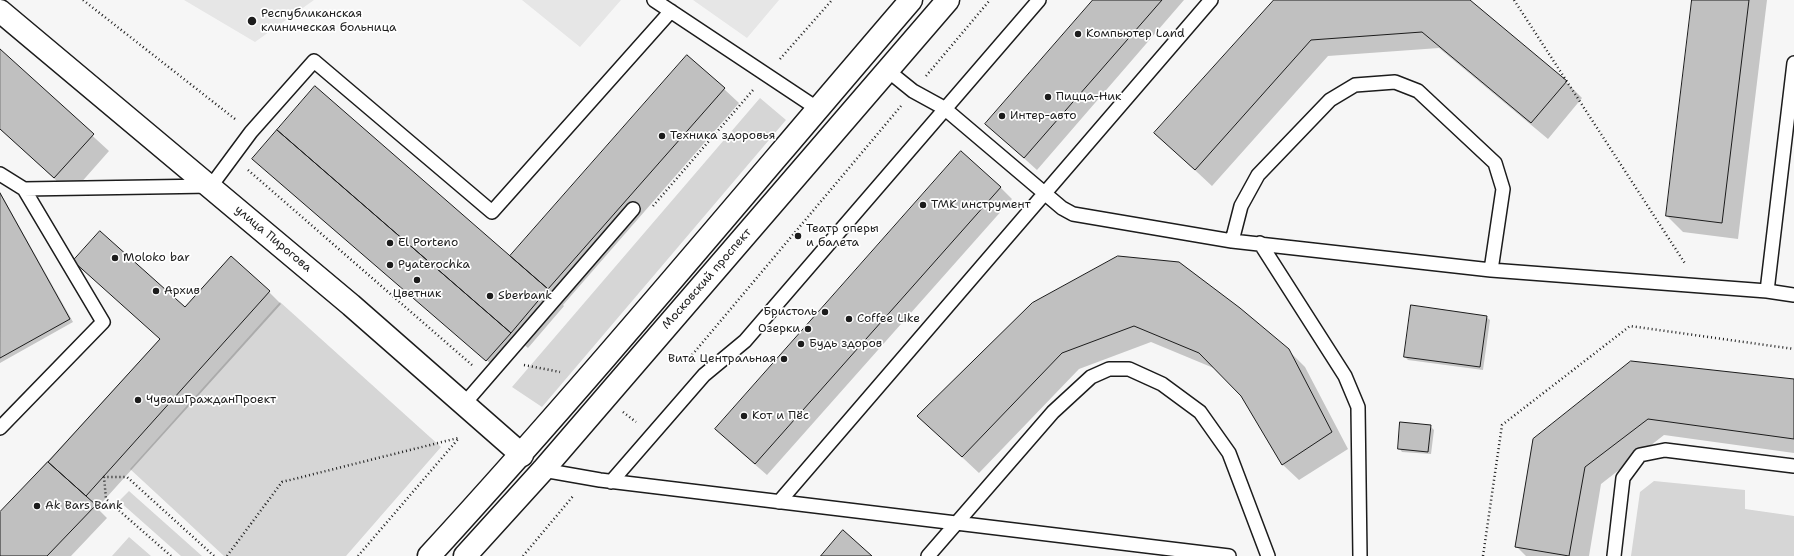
<!DOCTYPE html>
<html>
<head>
<meta charset="utf-8">
<style>
  body { margin:0 }
  canvas { display:block; background:#f6f6f6 }
</style>
</head>
<body>
<canvas width="1794" height="556"></canvas>
<script>
const g = document.querySelector('canvas').getContext('2d');
g.lineJoin = 'round';
function paint(path, color) {
  g.fillStyle = color;
  g.fill(path, 'evenodd');
}
function trace(path, color, width, dash) {
  g.strokeStyle = color;
  g.lineWidth = width;
  g.lineCap = dash ? 'butt' : 'round';
  g.setLineDash(dash || []);
  g.stroke(path);
}
function write(font, color, halo, rows, align = 'center') {
  g.font = font + ' "Shantell Sans",sans-serif';
  g.lineWidth = 3.5;
  g.setLineDash([]);
  g.textBaseline = 'middle';
  g.strokeStyle = halo;
  g.fillStyle = color;
  for (const [text, x, y, turn = 0] of rows) {
    g.save();
    g.translate(x, y);
    g.rotate((+turn || 0) * Math.PI / 180);
    g.textAlign = isNaN(turn) ? turn : align;
    if (halo) g.strokeText(text, 0, 0);
    g.fillText(text, 0, 0);
    g.restore();
  }
}
paint(new Path2D(`
  M184,0h130l-59,42z
  M522,0h99l-41,47z
  M693,0h86l-32,38z`), '#e6e6e6');
paint(new Path2D(`
  M760,98l26,22 -244,287 -30,-20z
  M280,302l161,145 -95,109h-122l-94,-87z
  M1654,481l91,9v19l49,7v40h-163l9,-64z
  M129,491l73,65h-21l-62,-55z
  M129,537l22,19h-39z`), '#d6d6d6');
paint(new Path2D(`
  M1094,0h90l-147,170 -51,-46z
  M1275,0h194l97,82 16,16 -34,41 -109,-91 -111,8 -116,130 -57,-53z
  M1693,0h74l-29,239 -55,-7 -16,-16z
  M0,51l109,100 -38,43 -71,-65z
  M724,89l15,14 -176,202 1,1 -36,42 -14,-12 -24,27 -233,-201 258,99z
  M1000,187l12,12 -245,276 -39,-34z
  M0,192l73,130 -73,41z
  M269,292l12,12 -184,204 10,10 -36,38h-71v-43l160,-174 25,-30z
  M1033,304l255,46 17,17 43,82 -49,31 -17,-16 -40,-68 -26,-27 -65,-27 -72,27 -100,104 -61,-57z
  M1486,317l4,3 -7,50 -75,-10 -3,-3z
  M1794,380v73l-130,-18 -63,49 -12,72h-63l-10,-10 18,-106z
  M1430,426l4,4 -3,24 -29,-2 -3,-4z`), '#0003');
const building = new Path2D(`
  M1093,0h69l-138,158 -39,-34z
  M1274,0h196l97,81 -36,42 -109,-91 -111,8 -116,130 -41,-37z
  M1692,0h57l-27,223 -56,-7z
  M0,49l94,85 -40,44 -54,-49z
  M687,55l38,33 -177,201 -38,-33z
  M315,86l233,203 -37,44 -234,-203z
  M277,130l234,203 -25,28 -234,-202z
  M961,151l40,36 -246,277 -40,-35z
  M0,193l70,126 -70,39z
  M100,231l85,76 46,-51 39,35 -184,205 -38,-34 112,-123 -87,-78z
  M1118,256l61,6 61,46 49,41 43,83 -50,33 -41,-69 -42,-43 -65,-27 -72,27 -100,104 -45,-41 115,-113z
  M1411,305l76,11 -7,51 -76,-10z
  M1631,361l163,18v60l-146,-20 -63,48 -16,89 -54,-9 18,-108z
  M1400,422l31,3 -3,27 -30,-3z
  M48,462l48,43 -49,51h-47v-44z
  M843,530l29,26h-51z`);
paint(building, '#c0c0c0');
trace(building, '#1c1c1c', 1);
const lane = new Path2D(`
  M654,0l164,109
  M887,70l26,21 31,17 118,100 11,6 159,27 259,29 276,21 27,4
  M0,174l24,15 187,-3 40,-54 63,-71 178,151 179,-201
  M1232,241l9,-35 17,-31 72,-75 25,-15 40,-3 23,9 77,72 8,26 -12,81
  M1260,243l85,133 13,31 2,149
  M1767,291l27,-228
  M464,404l169,-195
  M0,428l103,-106 -79,-133
  M543,470l57,10 629,76
  M611,482l93,-107 41,-34 294,-341
  M779,502l432,-502
  M928,556l125,-144 38,-35 18,-8h20l33,15 38,28 29,41 39,103
  M1614,556l9,-78 17,-23 25,-5 129,16`);
const street = new Path2D(`
  M0,11l351,294 171,150`);
const primary = new Path2D(`
  M429,556c166,-181 322,-370 482,-556
  M465,556l78,-86 405,-470`);
trace(lane, '#1c1c1c', 16);
trace(street, '#1c1c1c', 25);
trace(primary, '#1c1c1c', 25);
trace(new Path2D(`
  M83,0l152,119
  M1514,0l172,265
  M780,59l52,-59
  M926,76l64,-76
  M248,170l224,195
  M653,206l100,-116
  M687,361l214,-255
  M524,365l36,7
  M623,412l13,10
  M171,556l-65,-57 -2,-22h23l87,79
  M227,556l55,-74 176,-44
  M358,556l101,-118
  M523,556l51,-61
  M1483,556l19,-131 128,-99 164,23`), '#1c1c1c', 2.5, [1, 3]);
trace(lane, '#fff', 13);
trace(street, '#fff', 22);
trace(primary, '#fff', 22);
for (const [x, y, r, color] of [
  [252,21,5,"#1c1c1c"],
  [1078,34,4,"#1c1c1c"],
  [1048,97,4,"#1c1c1c"],
  [1002,116,4,"#1c1c1c"],
  [662,136,4,"#1c1c1c"],
  [923,205,4,"#1c1c1c"],
  [798,236,4,"#1c1c1c"],
  [390,243,4,"#1c1c1c"],
  [115,258,4,"#1c1c1c"],
  [390,265,4,"#1c1c1c"],
  [417,280,4,"#1c1c1c"],
  [156,291,4,"#1c1c1c"],
  [490,296,4,"#1c1c1c"],
  [825,312,4,"#1c1c1c"],
  [849,319,4,"#1c1c1c"],
  [808,329,4,"#1c1c1c"],
  [801,344,4,"#1c1c1c"],
  [784,359,4,"#1c1c1c"],
  [138,400,4,"#1c1c1c"],
  [744,416,4,"#1c1c1c"],
  [37,506,4,"#1c1c1c"]
]) {
  const dot = new Path2D();
  dot.arc(x, y, r, 0, 2 * Math.PI);
  g.fillStyle = color;
  g.fill(dot);
  trace(dot, '#fff', 1.5);
}
write('12px', '#1c1c1c', '#fff', [
  ["Республиканская",261,14],
  ["клиническая больница",261,28],
  ["Компьютер Land",1086,34],
  ["Пицца-Ник",1056,97],
  ["Интер-авто",1010,116],
  ["Техника здоровья",670,136],
  ["ТМК инструмент",931,205],
  ["Театр оперы",806,229],
  ["и балета",806,243],
  ["El Porteno",398,243],
  ["Moloko bar",123,258],
  ["Pyaterochka",398,265],
  ["Архив",164,291],
  ["Цветник",417,294,"center"],
  ["Sberbank",498,296],
  ["Бристоль",817,312,"right"],
  ["Coffee Like",857,319],
  ["Озерки",800,329,"right"],
  ["Будь здоров",809,344],
  ["Вита Центральная",776,359,"right"],
  ["ЧувашГражданПроект",146,400],
  ["Кот и Пёс",752,416],
  ["Ak Bars Bank",45,506]
], 'left');
write('12px', '#1c1c1c', '#fff', [
  ["улица Пирогова",273,239,40],
  ["Московский проспект",707,279,-49]
]);
</script>
</body>
</html>
